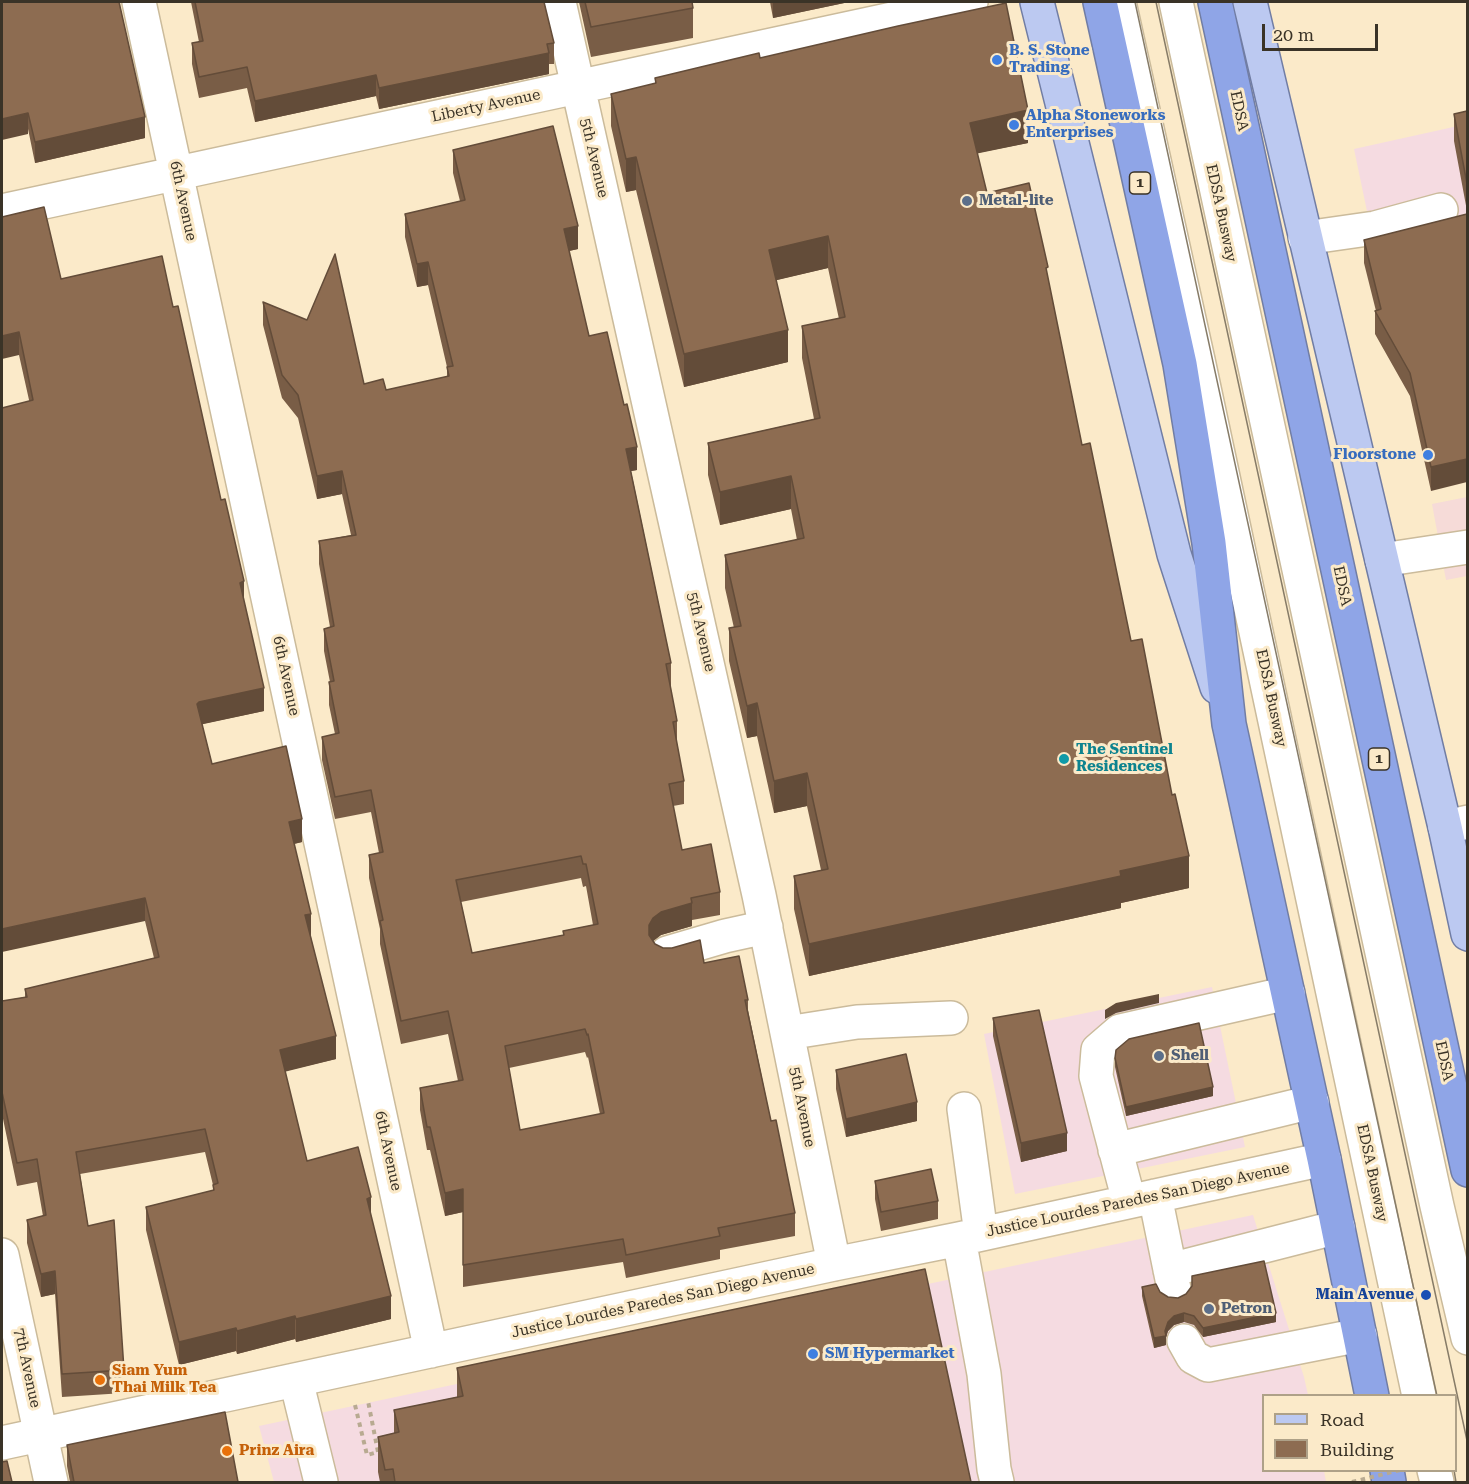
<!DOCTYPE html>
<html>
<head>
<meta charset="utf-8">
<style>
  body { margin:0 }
  #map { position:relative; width:1469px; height:1484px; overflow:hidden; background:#fbeac9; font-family:"Roboto Serif",serif }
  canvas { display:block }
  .frame { position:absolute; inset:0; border:3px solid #3a3327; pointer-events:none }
  .legend { position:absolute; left:1262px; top:1394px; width:195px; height:78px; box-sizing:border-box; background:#fbeac9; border:2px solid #aea188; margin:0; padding:8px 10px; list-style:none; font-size:18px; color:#3a3327 }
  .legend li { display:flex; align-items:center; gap:12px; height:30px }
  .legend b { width:30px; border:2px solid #aea188 }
  .scale { position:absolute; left:1262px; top:24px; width:116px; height:27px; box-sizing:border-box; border:3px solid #3a3327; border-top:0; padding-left:8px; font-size:18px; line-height:21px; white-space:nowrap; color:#3a3327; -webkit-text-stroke:4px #fbeac9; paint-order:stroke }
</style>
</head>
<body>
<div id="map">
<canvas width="1469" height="1484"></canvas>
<div class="frame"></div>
<ul class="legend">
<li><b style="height:8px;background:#bcc9f1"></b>Road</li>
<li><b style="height:16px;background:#8d6c51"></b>Building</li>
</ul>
<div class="scale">20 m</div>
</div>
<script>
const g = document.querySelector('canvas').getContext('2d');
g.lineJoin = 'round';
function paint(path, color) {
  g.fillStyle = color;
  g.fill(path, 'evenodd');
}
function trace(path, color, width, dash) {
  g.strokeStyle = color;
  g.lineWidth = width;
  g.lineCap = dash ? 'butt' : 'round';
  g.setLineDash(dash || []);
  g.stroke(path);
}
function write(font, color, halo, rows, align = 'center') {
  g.font = font + ' "Roboto Serif",serif';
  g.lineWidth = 6;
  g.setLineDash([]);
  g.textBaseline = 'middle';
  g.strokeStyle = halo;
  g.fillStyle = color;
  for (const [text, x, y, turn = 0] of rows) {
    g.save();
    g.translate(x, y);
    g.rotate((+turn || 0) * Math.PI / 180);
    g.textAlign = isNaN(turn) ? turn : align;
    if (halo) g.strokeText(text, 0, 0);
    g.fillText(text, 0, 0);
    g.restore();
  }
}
paint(new Path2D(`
  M1467,124v95l-94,21 -19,-91z
  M1212,987l33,160 -230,47 -31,-160z
  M1253,1215l51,162 4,18 -44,1v74l60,1 2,11h-1052l-15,-56z`), '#f5dbe1');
paint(new Path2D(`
  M1467,497v79l-21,4 -14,-76z`), '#f6dbd8');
const minor = new Path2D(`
  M139,2l292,1349
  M559,2l200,893 75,369
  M1119,2l79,358 221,1036
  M1176,2l261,1204 31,132
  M2,211l969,-209
  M1305,238l70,-10 66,-18
  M1382,560l86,-13
  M1445,827l23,-5
  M667,953l58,-17 41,-9
  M787,1033l70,-11 94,-4
  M964,1109l17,125
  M1115,1150l197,-48
  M1155,1196l19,93
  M1129,1201l-33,-125 2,-26 22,-19 168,-38
  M959,1239l25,135 10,95 3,13
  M2,1255l49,227
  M1170,1270l168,-43
  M1184,1341l9,16 15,8 152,-30
  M296,1380l25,102
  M2,1443l832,-179 125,-25 365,-80
  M1434,1470l3,12`);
const major = new Path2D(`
  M1037,2l137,552 43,133
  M1250,2l195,825 23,107`);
const highway = new Path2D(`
  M1100,2l80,362 29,179 20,181 95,435 48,237
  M1215,2l253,1168
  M1387,1470l2,12`);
trace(minor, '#cbbb9b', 36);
trace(major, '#717da4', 36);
trace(highway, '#717da4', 36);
trace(new Path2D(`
  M355,1405l12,50 11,-3 -10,-51`), '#b8aa91', 4, [4.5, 4.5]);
trace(minor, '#fff', 33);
trace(major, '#bcc9f1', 33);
trace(highway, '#8fa5e7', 33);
trace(new Path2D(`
  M1135,2l302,1394
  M1156,2l312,1443
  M1454,1470l2,12`), '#877c68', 1.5);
trace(new Path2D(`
  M1352,1482l48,-12`), '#b8aa91', 4, [4.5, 4.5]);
paint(new Path2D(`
  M2,2l143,136 -110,25z
  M191,2h353l10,41v21h-5v10l-170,35 -3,-13 -121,26 -8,-34 -48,10 -7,-34v-21l7,-1z
  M579,2h113l1,6v30l-102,19z
  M770,2h79l-76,16z
  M760,58l268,85 -51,10 10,40 61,85 34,167 49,196 58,247 -68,15v5l-312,68 -15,-67v-33l27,-6 -14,-64 -33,7 -17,-77 -10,2 -18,-77v-33h5l-9,-40v-33l72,-15 -6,-31 -71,16 -12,-50v-32l106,-24 -12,-61v-32l37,-7 -11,-51 -52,12 12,82 -104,25 -48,-197 -10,2 -15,-66v-32l44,-10v-6z
  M1467,111v100l-13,-70v-27z
  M453,150l125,99 -9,2 20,85 48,134 -6,1 40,192v23h-1l7,35v23l7,37v23l-11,2 9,44 38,42v23l-28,5v6l-31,9 -8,6 2,3 8,4 41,15 44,37v10l23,111 24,92v23l-75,14v9l-94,19 -3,-16 -160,25v-75l-18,4 -15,-66h-3l-7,-40v-22l38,-7 -10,-47 -47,10 -21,-100v-15l-11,-51v-23l10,-2 -8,-41 -36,7 -13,-59v-23l13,-3 -6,-29v-23h1l-6,-31v-22l6,-2 -11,-63v-23l32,-6 -9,-41 -25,5 -19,-81 -16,-20 -19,-73v-23l101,82 22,6 61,-13v-10l-19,-82 -11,2 -12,-50v-23l55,-13 -7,-28zM581,878l2,9 3,-1 7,39 -30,6v4l-91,18 -11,-51zM585,1052l2,6 1,-1 12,57 -80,16 -11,-62z
  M1467,214l-36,277 -21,-95 -35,-62v-23h1l-12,-48v-23z
  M2,217l59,62 112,28 71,295 20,109 -62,13 10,40 90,78 -8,2 17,93 25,122 -51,12 22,90 64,56 20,102 -95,23 -1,-3 -58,15 -1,-3 -57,14 -33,-135v-23l67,-16v-6l-8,-33 -125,22 8,52 36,144v23l-62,4 -7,-103 -14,3 -14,-54v-23l16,-4 -6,-34 -20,4 -15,-72v-113l23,-4v-8l129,-31 -9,-37 -126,-566z
  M993,1018l74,133 -46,11 -28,-126z
  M1115,1058l98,38 -87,20 -11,-49z
  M836,1070l81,51 -71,16 -10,-48z
  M875,1181l63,20v18l-57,12 -6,-32z
  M1142,1287l18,5 8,5 108,25 -73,15 -9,-12 -10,-3 -10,3 -6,6 -2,6v8l-12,3 -12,-52z
  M457,1368l514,114h-591l-2,-10v-35l16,-4v-23l63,-13z
  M67,1445l171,37h-168l-3,-16z`), '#795d46');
paint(new Path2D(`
  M773,2h76l-76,16z
  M549,53v21l-170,35v-21z
  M376,75v21l-121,26v-21z
  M1028,110v33l-58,12v-32z
  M28,113v21l-26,6v-21z
  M145,117v21l-110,25v-21z
  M636,157v33l-10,2v-33z
  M578,226v23l-14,3v-23z
  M828,236v32l-59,14v-32z
  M428,262v23l-11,2v-23z
  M788,330v32l-104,25v-33z
  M19,332v23l-17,4v-23z
  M637,447v23l-11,2v-23z
  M1467,459v23l-36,9v-24z
  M342,471v23l-25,5v-23z
  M791,476v33l-71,16v-33z
  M244,581v23l-4,-21z
  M264,688v23l-65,14 -2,-21 2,-2z
  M757,703v33l-10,2v-32z
  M807,773v33l-33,7v-32z
  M302,819v23l-13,3v-23z
  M1189,856v32l-68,15v5l-312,68v-32l311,-73z
  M145,898v23l-143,31v-23z
  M692,903v23l-31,9 -8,6 -4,7v-23l4,-7 8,-6z
  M311,914v23l-6,1v-23z
  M1159,994v9l-43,10 -11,6v-9l11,-7z
  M336,1036v23l-56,14v-23z
  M1213,1087v9l-87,20v-9z
  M917,1102v19l-71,16v-18z
  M1067,1133v18l-46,11v-19z
  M463,1189v23l-18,4v-23z
  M371,1197v23l-4,-21z
  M55,1271v23l-14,3v-23z
  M391,1296v23l-95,23v-23z
  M1184,1313v9l-10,3 -6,6 -2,6v8l-12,3v-10l11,-7 3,-9 6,-6z
  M1276,1313v9l-73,15v-9z
  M295,1316v23l-58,15v-23z
  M236,1328v23l-57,14v-23z`), '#634c39');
const building = new Path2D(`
  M2,2h117l26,115 -110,25 -7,-29 -26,6z
  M195,2h349l10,41 -7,1 2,9 -170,35 -3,-13 -121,26 -8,-34 -48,10 -7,-34 11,-2z
  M585,2h107l1,6 -102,19z
  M1006,3l22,107 -58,13 17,70 42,-10 19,84 -2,1 36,177 8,-2 41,198 11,-2 30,156 3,-1 14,62 -69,15 1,5 -312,68 -15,-68 34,-7 -21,-96 -33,8 -17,-78 -10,3 -18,-78 12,-2 -16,-71 79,-17 -13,-62 -71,16 -12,-49 112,-25 -18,-92 43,-9 -17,-81 -59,14 19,80 -104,24 -48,-197 -10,2 -15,-65 45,-11 -1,-5 104,-25 1,5 138,-32z
  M1467,111v73l-13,-70z
  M553,126l25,100 -14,3 25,107 18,-4 17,73 3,-1 10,43 -11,2 45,214 -5,1 11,57 -4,1 11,59 -15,3 13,66 29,-6 9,48 -29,6 1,5 -31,9 -8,6 -4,7v10l6,9 8,4h9l28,-8 4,23 35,-7 9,44h-3l26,121 5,-1 19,93 -77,15 2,8 -94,19 -3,-16 -160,26v-76l-18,4 -15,-66h-3l-7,-39 43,-8 -15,-69 -47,10 -21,-100 3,-1 -14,-65 14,-3 -12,-62 -36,7 -13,-60 17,-4 -10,-51 5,-1 -10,-52 10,-3 -15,-85 37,-6 -14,-64 -25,5 -19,-81 -16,-20 -19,-73 44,18 28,-66 29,130 19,-5 3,11 63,-14 -2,-9 6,-1 -25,-104 -11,2 -12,-50 60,-14 -12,-50zM581,856l2,8h3l12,60 -35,7 1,4 -92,18 -16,-73zM585,1029l2,6 1,-1 16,79 -84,17 -15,-84z
  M44,207l17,72 101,-23 11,51 5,-1 43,194 4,-1 19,82 -4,2 24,105 -65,14 -2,2 15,60 74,-18 16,73 -13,3 22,92 -6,1 31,121 -56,14 27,111 51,-14 13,50 -4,2 24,97 -95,23 -1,-3 -58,15 -1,-3 -57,14 -33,-135 68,-17 -1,-5 5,-2 -13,-54 -129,23 12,74 26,-6 10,150 -62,4 -7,-103 -14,3 -14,-54 19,-5 -9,-56 -20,4 -15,-71v-91l25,-4 -2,-8 134,-32 -14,-59 -143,31v-521l31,-8 -14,-68 -17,4v-119z
  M1467,214v245l-36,8 -21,-94 -35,-62 6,-2 -17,-69z
  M1039,1010l28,123 -46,10 -28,-125z
  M1199,1023l14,64 -87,20 -11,-49 1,-8 13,-11z
  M906,1054l11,48 -71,17 -10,-49z
  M931,1169l7,32 -57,11 -6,-31z
  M1264,1261l12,52 -73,15 -9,-12 -10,-3 -10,3 -6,6 -3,9 1,5 -12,2 -12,-51 14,-3 4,8 8,5 10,1 8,-4 6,-8v-10z
  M925,1269l46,213h-576l-2,-13 -8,1 -7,-33 21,-5 -5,-22 69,-14 -6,-28z
  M225,1412l13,70h-164l-7,-37z
  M7,1461l5,21h-10v-20z`);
paint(building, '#8d6c51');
trace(building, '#634c39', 1.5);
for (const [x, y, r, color] of [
  [997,60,6,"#3f7fe0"],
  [1014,125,6,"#3f7fe0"],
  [967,201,6,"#5c6f8a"],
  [1428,455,6,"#3f7fe0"],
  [1064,759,6,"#0f9aa8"],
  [1159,1056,6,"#5c6f8a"],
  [1426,1295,6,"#1a4fb4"],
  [1209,1309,6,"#5c6f8a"],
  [813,1354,6,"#3f7fe0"],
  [100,1380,6,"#e8710a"],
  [227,1451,6,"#e8710a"]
]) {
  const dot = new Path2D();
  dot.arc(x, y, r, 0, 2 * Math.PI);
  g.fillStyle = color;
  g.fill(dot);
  trace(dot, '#fbeac9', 2);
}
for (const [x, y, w] of [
  [1140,183,21],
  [1379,759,21]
]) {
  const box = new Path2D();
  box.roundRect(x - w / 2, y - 11, w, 22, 4.5);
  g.fillStyle = '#fbeac9';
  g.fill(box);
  trace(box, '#3a3327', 1.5);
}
write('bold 14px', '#3a3327', null, [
  ["1",1140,183],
  ["1",1379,759]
]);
write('bold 15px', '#366cbe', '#fbeac9', [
  ["B. S. Stone",1009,51],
  ["Trading",1009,68],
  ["Alpha Stoneworks",1026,116],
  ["Enterprises",1026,133],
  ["Floorstone",1416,455,"right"],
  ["SM Hypermarket",825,1354]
], 'left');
write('15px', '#3a3327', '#fbeac9', [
  ["Liberty Avenue",486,106,-12],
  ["EDSA",1239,111,78],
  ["5th Avenue",594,158,77],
  ["6th Avenue",183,201,78],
  ["EDSA Busway",1221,213,78],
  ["EDSA",1342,586,78],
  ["5th Avenue",701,632,77],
  ["6th Avenue",286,676,78],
  ["EDSA Busway",1271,698,78],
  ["EDSA",1444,1061,78],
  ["5th Avenue",802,1107,79],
  ["6th Avenue",388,1151,78],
  ["EDSA Busway",1372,1173,78],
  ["Justice Lourdes Paredes San Diego Avenue",1138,1200,-12],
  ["Justice Lourdes Paredes San Diego Avenue",663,1301,-12],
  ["7th Avenue",27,1368,78]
]);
write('bold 15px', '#4e5e75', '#fbeac9', [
  ["Metal-lite",979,201],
  ["Shell",1171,1056],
  ["Petron",1221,1309]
], 'left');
write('bold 15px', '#0d838f', '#fbeac9', [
  ["The Sentinel",1076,750],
  ["Residences",1076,767]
], 'left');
write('bold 15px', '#164399', '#fbeac9', [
  ["Main Avenue",1414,1295]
], 'right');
write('bold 15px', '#c56008', '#fbeac9', [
  ["Siam Yum",112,1371],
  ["Thai Milk Tea",112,1388],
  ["Prinz Aira",239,1451]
], 'left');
</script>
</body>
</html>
